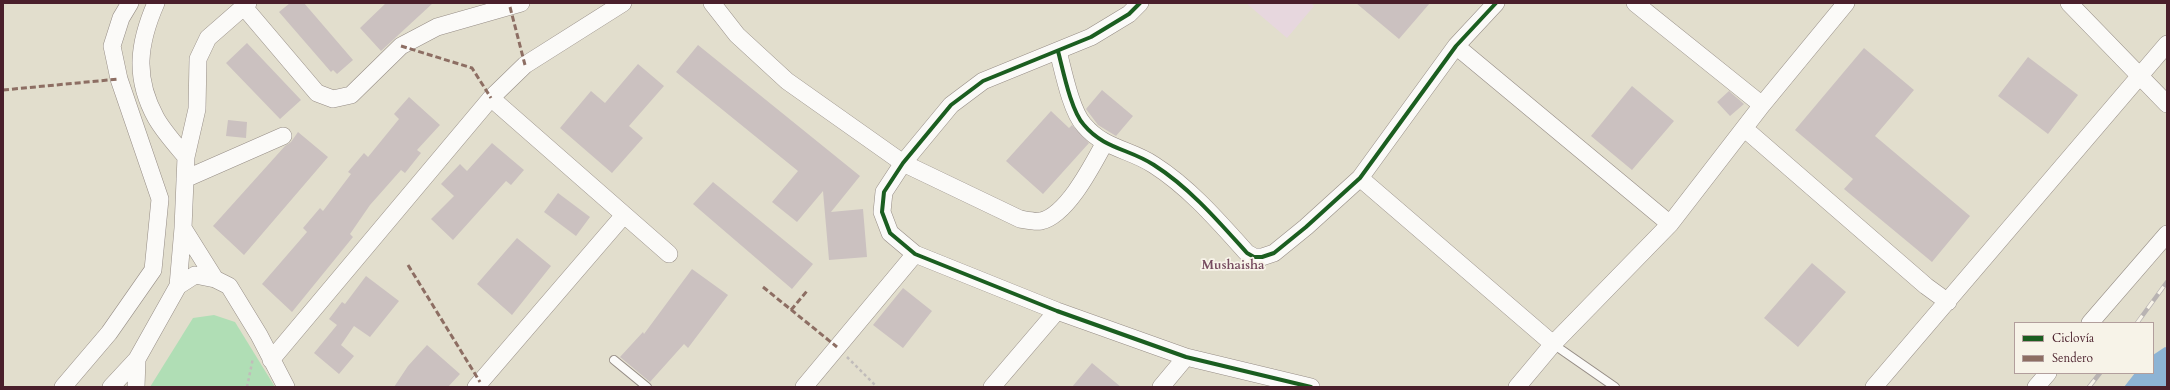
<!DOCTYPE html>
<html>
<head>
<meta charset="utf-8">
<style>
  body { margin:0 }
  #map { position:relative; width:2170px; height:390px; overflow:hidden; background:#e2decd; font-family:Cardo,serif }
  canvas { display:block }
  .frame { position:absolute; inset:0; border:4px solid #4a1f2b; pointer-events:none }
  .legend { position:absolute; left:2014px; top:322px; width:140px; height:52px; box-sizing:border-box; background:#f7f3e8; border:1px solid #b29e9c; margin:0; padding:5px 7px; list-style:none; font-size:12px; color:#4a1f2b }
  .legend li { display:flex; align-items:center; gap:8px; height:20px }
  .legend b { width:20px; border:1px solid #b29e9c }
</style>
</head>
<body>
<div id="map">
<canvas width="2170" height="390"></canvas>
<div class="frame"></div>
<ul class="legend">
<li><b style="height:5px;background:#1b5e20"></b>Ciclovía</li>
<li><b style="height:5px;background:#8d6e63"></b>Sendero</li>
</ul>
</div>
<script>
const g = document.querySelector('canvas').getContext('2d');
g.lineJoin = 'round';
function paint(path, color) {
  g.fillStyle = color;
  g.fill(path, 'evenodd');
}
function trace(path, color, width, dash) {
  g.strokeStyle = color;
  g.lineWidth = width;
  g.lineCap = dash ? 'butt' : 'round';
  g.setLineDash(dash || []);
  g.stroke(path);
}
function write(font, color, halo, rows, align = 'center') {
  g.font = font + ' Cardo,serif';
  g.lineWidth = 3.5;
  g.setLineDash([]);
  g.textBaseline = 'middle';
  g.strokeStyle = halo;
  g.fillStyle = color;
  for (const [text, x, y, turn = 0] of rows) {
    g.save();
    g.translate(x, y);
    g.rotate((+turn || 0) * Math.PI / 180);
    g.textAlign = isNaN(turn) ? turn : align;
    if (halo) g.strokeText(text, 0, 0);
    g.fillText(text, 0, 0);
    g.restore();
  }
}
paint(new Path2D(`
  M1246,3h65l3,3 -27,32z`), '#e7d7de');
paint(new Path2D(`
  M214,315l21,7 40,65h-125l43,-69z`), '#b0deb5');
paint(new Path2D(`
  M2165,347l2,1v39h-43l11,-14h18v-18z`), '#8db3d4');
paint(new Path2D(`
  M290,3h14l49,57 -16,14 -4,-4 -2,2 -52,-60z
  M386,3h47l-52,48 -21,-23z
  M1356,3h74l-31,36z
  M247,43l54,57 -21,19 -54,-56z
  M698,45l162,131 -29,36 32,-3 4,48 -38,3 -6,-69 -26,31 -25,-20 26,-31 -122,-99z
  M1864,48l50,42 -39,46 95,80 -38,46 -88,-73 9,-10 -58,-49z
  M2028,57l50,38 -30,39 -50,-38z
  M638,64l26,22 -35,40 14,12 -31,35 -52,-45 31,-37 14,12z
  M1632,86l42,35 -42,49 -41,-34z
  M1102,90l31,26 -17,20 -18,-11 -12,-16z
  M1729,91l15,13 -14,12 -13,-14z
  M409,97l31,28 -23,25 4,3 -16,20 -4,-3 -31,35 -20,29 3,3 -61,75 -30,-28 45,-52 -4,-4 17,-20 3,3 28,-37 -3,-2 16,-19 4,4 31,-38 -5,-5z
  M1051,111l18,17 3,-3 17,18 -46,51 -37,-33z
  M228,120l19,2 -1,16 -20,-2z
  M298,132l30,25 -84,98 -31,-29 72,-80 6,-4z
  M492,143l32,27 -13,15 -5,-4 -53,59 -22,-21 23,-23 -13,-12 19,-20 7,7z
  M713,182l100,82 -21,25 -99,-85z
  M558,193l32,24 -14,19 -32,-24z
  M517,238l34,28 -39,49 -35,-31z
  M1812,263l34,29 -48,55 -34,-29z
  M692,269l36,26 -40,53 -4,-4 -34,38 -30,-25 23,-25 1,2z
  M366,276l33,25 -29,36 -16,-11 -13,19 13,11 -15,18 -25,-21 23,-28 -8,-6 13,-17 3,2z
  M903,288l29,23 -29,37 -30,-23z
  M427,345l33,29 -12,13h-54l14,-21z
  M1092,363l29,24h-49z`), '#cbc1c0');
const lane = new Path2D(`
  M1553,344l62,43
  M614,360l33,27`);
const street = new Path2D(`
  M156,3c-18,41 -22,75 0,115 8,14 20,27 30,39
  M712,3l25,32 50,46 116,82 117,56c6,1 14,3 21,2 26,-6 51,-55 63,-77
  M1140,3l-11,11 -38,23 -108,44 -32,24 -48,58 -19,29 -2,20 8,21 25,21 142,57 129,46 125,30
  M1635,3l127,102
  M2069,3l98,101
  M244,7l73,86 16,6 18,-4 50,-49 36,-19 84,-24
  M1456,46l214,178
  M1058,51c5,19 13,60 26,74 20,24 46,24 70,40 36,23 65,57 93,88l7,4h8l12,-4 32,-26 54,-49 96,-132 40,-43
  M491,98l178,156
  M1745,129l181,157 22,16
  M1360,178l193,166
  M185,179l98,-43
  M183,228l32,51
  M178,286l5,-58 3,-71 11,-48 1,-50 10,-21 40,-35
  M2090,323l77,-89
  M271,360l220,-262 34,-33 98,-62
  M63,387l46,-54 44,-63 7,-71 -41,-120 -7,-33 9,-28 9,-15
  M111,387l26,-28 41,-73 17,-11 20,4 14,7 30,49 27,52
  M136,387l1,-28
  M476,387l148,-172
  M804,387l111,-133
  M992,387l65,-76
  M1161,387l25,-30
  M1517,387l36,-43 117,-120 92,-119 84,-102
  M1874,387l293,-343
  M2036,387l12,-14`);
trace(lane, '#958c85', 10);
trace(street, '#958c85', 18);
trace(new Path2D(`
  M847,357l30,30
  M247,387l6,-29`), '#c1bcba', 2.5, [3, 3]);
trace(lane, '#fbfaf8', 8);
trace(street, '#fbfaf8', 17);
const rail = new Path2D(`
  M2137,323l30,-41
  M2089,387l11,-14`);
trace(rail, '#b8b3b2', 4.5);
trace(rail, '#f7f3e8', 3, [9]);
trace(new Path2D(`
  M510,7l15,58
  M401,46l71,22 19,30
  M3,90l116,-11
  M408,265l72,117
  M763,287l74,60
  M791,310l16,-19`), '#8d6e63', 3, [6, 3]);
trace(new Path2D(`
  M1140,3l-11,11 -38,23 -108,44 -32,24 -48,58 -19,29 -2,20 8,21 25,21 142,57 129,46 125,30
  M1058,51c5,19 13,60 26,74 20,24 46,24 70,40 36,23 65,57 93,88l7,4h8l12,-4 32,-26 54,-49 96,-132 40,-43`), '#1b5e20', 4);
write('bold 13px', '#764b5f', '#f7f3e8', [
  ["Mushaisha",1233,266]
]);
</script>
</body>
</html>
